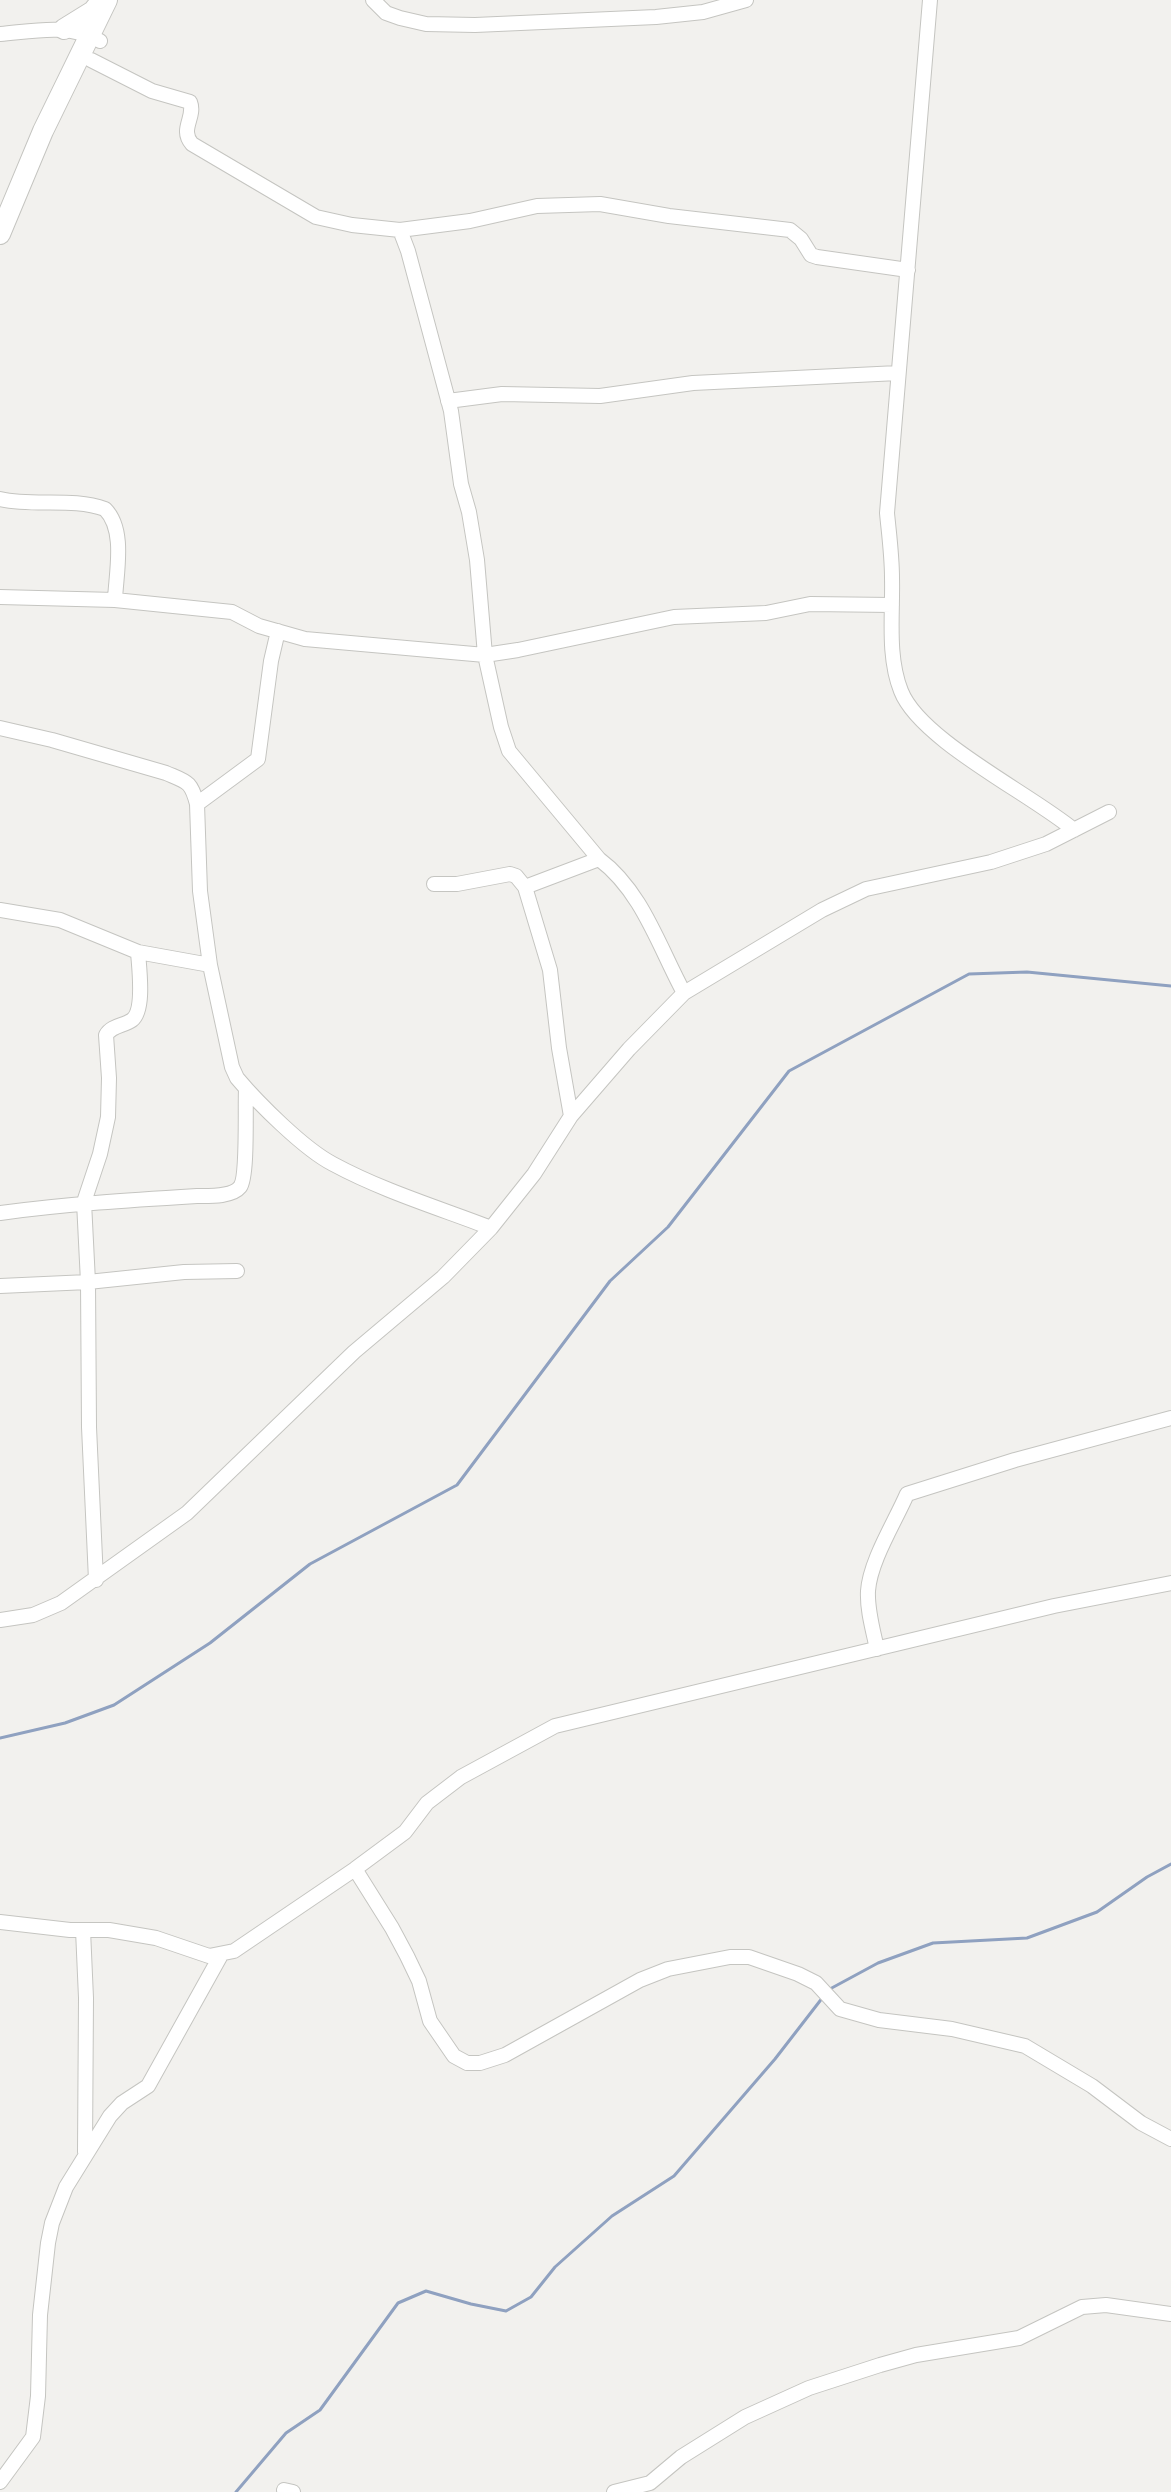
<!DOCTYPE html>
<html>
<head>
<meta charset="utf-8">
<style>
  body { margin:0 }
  canvas { display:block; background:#f2f1ee }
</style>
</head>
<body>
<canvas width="1171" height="2492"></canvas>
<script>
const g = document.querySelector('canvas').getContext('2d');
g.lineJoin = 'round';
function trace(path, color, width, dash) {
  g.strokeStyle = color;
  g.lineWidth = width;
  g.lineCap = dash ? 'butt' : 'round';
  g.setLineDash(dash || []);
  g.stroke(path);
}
trace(new Path2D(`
  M0,1738l65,-15 49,-18 96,-62 100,-79 147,-79 153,-204 58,-54 121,-156 180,-97 58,-2 144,14
  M828,1990l50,-27 55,-20 94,-5 70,-26 50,-35 24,-13
  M236,2492l50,-59 34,-23 78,-107 28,-12 45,13 35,7 25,-14 24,-30 57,-51 62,-40 101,-117 48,-62`), '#8fa1c0', 3);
const minor = new Path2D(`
  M373,0l13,13 14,5 26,6 49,1 181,-8 47,-5 43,-12
  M930,0l-43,513c2,21 5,43 5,65 1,36 -5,78 9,113 19,49 130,103 173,139
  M0,34c35,-3 68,-11 100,7
  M400,230l70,-9 67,-15 63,-2 69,12 121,14 11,9 10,16 6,2 91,13
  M448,401l54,-7 98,2 93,-13 205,-10
  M0,499c34,8 72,-2 105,10 21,21 11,64 10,91l117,12 27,14 46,13 180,16 33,-5 156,-33 92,-4 44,-9 82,1
  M0,597l115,3
  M0,728l52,12 114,33c21,9 25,8 31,31l61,-45 13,-98 7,-30
  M197,804l3,87 10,74 22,102 5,11c21,25 67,71 96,86 50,27 106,44 158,64
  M434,884h23l53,-10 6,2 9,11
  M0,910l60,10 78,32 72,13
  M684,993l138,-83 44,-21 125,-27 55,-18 63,-32
  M571,1116l-12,-68 -9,-78 -25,-83 74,-28
  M0,1213c66,-9 131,-13 197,-17 12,0 35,1 43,-9 8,-10 5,-81 6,-98
  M0,1286l88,-4 96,-10 53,-1
  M96,1580l-7,-153 -1,-145 -4,-80 16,-48 8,-37 1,-39 -3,-43c6,-10 18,-9 26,-15 13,-10 7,-52 6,-68
  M0,1620l33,-5 28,-12 126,-90 167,-161 89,-75 48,-49 43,-54 37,-58 58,-67 55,-56c-25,-46 -42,-102 -85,-134l-90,-108 -8,-24 -16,-72 -8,-95 -8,-48 -8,-28 -10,-73 -43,-160 -8,-21 -48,-5 -36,-8 -124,-73c-13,-15 4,-27 -2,-42l-38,-11 -61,-31
  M877,1649c-4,-19 -10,-39 -9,-58 2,-30 27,-69 39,-97l108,-34 156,-42
  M355,1869l37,59 15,28 12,25 11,40 24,35 13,7h13l25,-8 135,-75 28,-11 62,-12h19l49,17 18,9 24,26 39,11 73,9 73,17 67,40 49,37 30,16
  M0,1922l70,8h39l47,8 53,18 25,-5 121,-82 50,-37 22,-29 34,-26 94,-51 499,-120 117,-23
  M83,1930l3,68 -1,154
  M0,2482l33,-45 5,-41 2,-81 8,-72 4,-20 14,-36 44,-71 12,-13 26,-17 73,-131
  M284,2490l9,2
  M614,2492l36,-9 31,-26 64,-40 64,-29 71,-23 36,-10 103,-17 63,-31 24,-2 65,9`);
const highway = new Path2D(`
  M64,29l29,-18 9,-11
  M0,234l43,-103 64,-131`);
trace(minor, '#c5c5c1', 16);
trace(highway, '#c5c5c1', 22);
trace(minor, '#fff', 14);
trace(highway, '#fff', 20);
</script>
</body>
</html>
